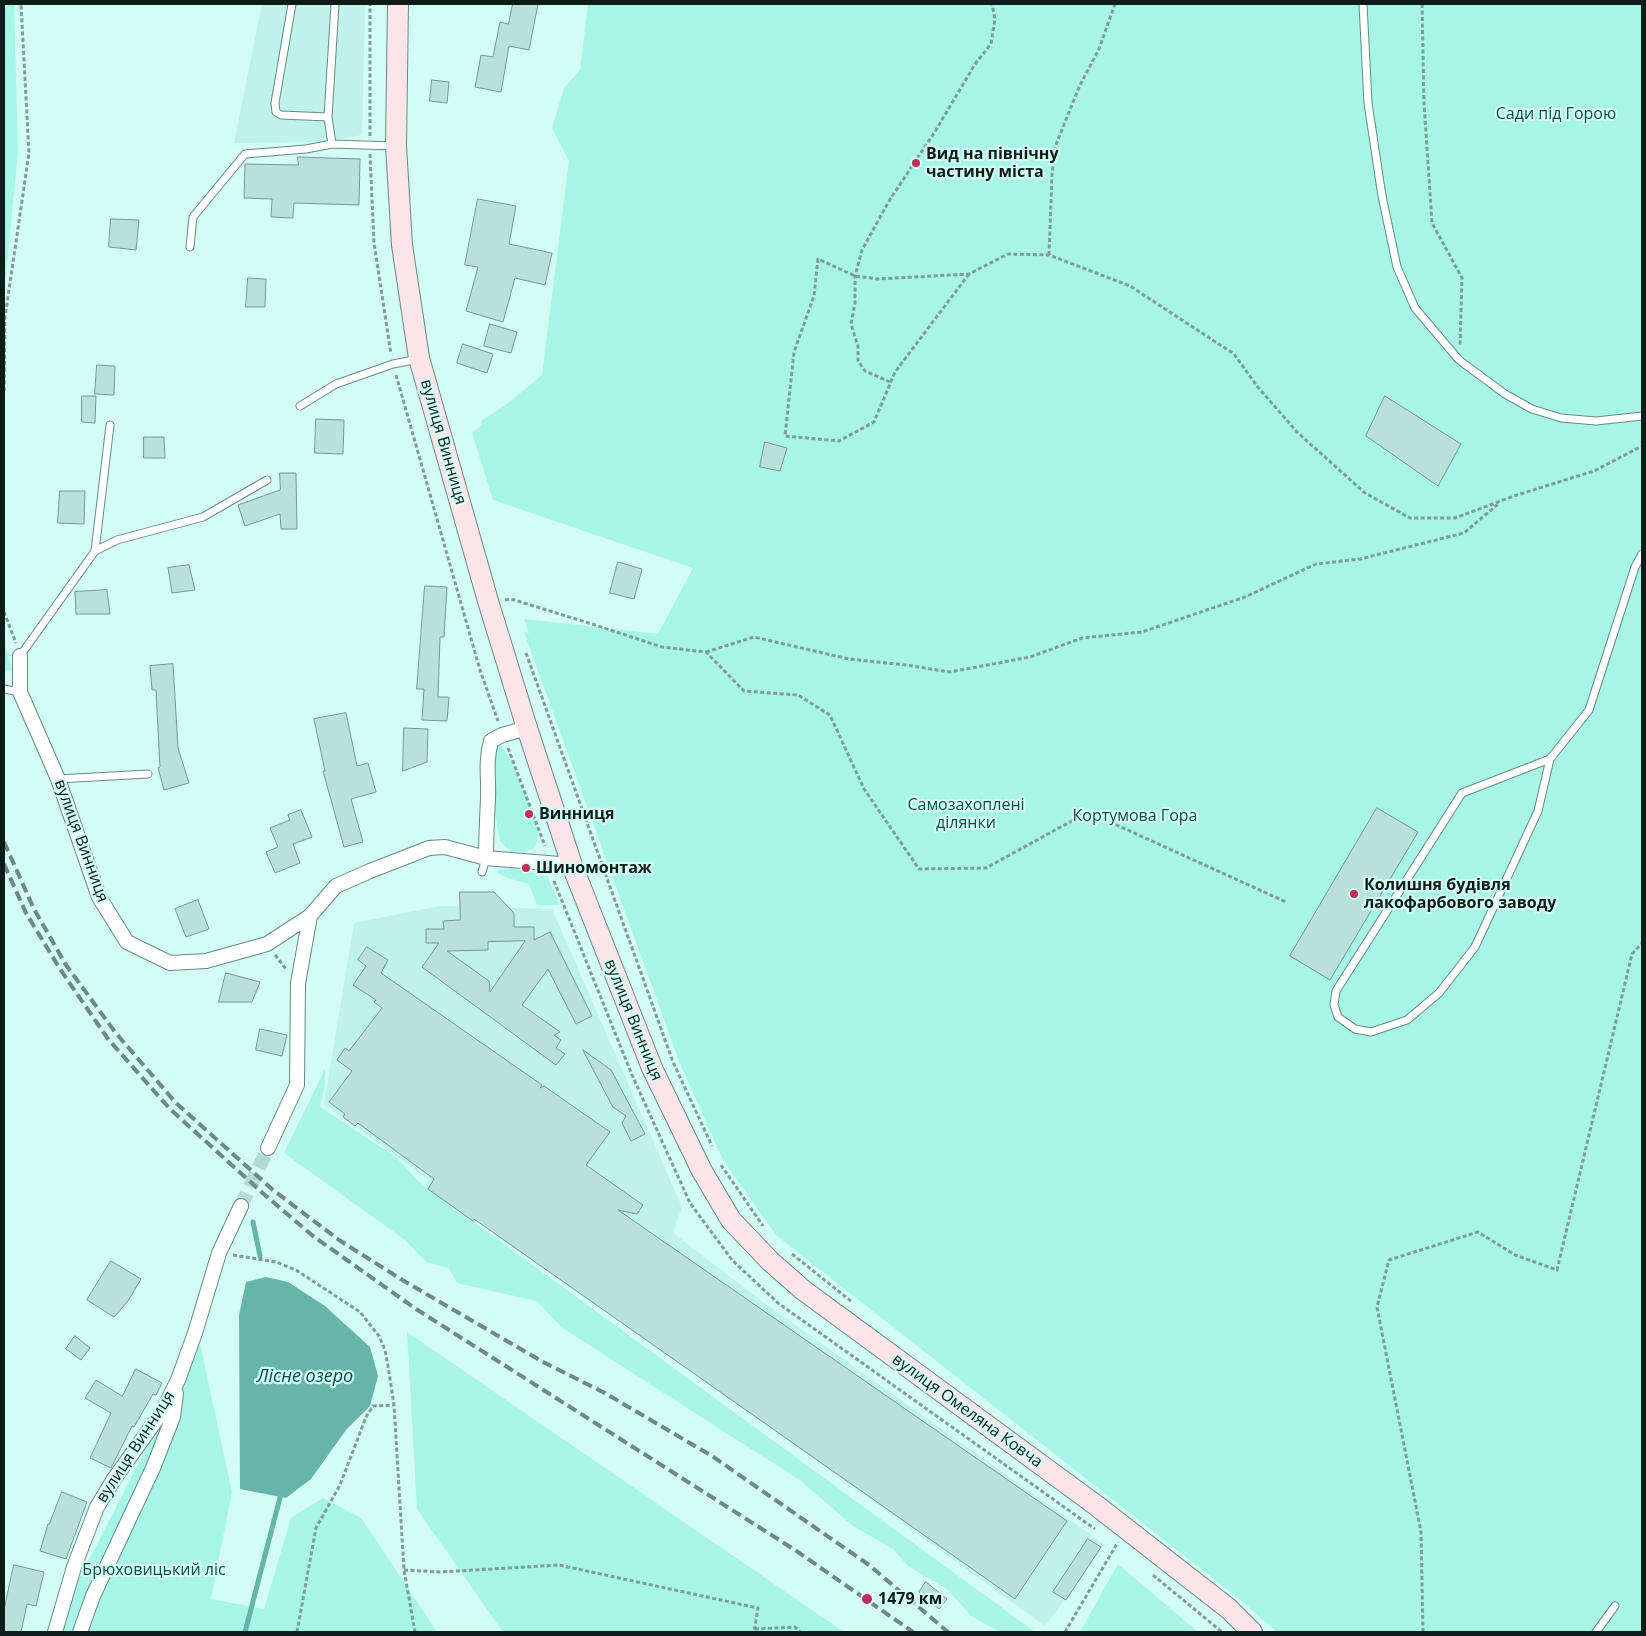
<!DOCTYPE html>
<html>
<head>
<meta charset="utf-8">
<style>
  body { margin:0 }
  #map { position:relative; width:1646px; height:1636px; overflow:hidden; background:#d3fcf4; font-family:"Open Sans",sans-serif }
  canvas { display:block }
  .frame { position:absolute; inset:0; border:5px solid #0d1c19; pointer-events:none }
</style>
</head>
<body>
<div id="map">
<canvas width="1646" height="1636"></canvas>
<div class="frame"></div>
</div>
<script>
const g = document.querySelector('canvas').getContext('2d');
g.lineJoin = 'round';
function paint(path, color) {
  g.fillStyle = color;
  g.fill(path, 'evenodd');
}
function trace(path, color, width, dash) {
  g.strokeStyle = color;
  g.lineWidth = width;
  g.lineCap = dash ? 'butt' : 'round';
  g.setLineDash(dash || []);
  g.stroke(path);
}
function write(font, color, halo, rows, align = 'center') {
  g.font = font + ' "Open Sans",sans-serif';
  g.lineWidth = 4.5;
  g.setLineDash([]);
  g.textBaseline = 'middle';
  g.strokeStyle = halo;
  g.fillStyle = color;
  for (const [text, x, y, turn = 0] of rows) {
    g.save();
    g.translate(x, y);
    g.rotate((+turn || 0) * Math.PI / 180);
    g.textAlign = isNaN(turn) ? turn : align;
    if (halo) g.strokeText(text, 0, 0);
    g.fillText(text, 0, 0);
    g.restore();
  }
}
paint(new Path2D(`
  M262,4h103l-3,131 -40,7 -88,1z
  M440,906l112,3 130,298 -9,26 90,69 342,243 -60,81 -565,-409 -8,9 -49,-37 6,-9 -105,-76 30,-181z`), '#bff2e8');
paint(new Path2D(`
  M4,4h10l4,148 -14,140z
  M588,4h1054v1628h-365l-39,-34 -462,-363 -53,-75 -44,-99 -155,-429 5,1 -5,-14 134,15 35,-66 -200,-68 -21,-67 10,-8 -1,-4 26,-17 35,-29 27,-214 -17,-33 12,-40 16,-18z
  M4,643l9,28 -9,-1z
  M500,745c15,15 30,64 38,86l-1,11 -4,7 -9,3h-13l-11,-11 -7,-37 -1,-53z
  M514,868l33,8 13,29h-23l-8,-21c-9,-3 -26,-6 -32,-12l3,-3z
  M325,1069v14l-5,24 76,50 21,23 36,29 29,19 553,404h-35l-29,-16 -24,-27 -39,-23 -15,-17 -40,-23 -52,-45 -240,-154 -24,-26 -80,-18 -8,-15 -23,-6 -21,-22 -121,-87z
  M407,1332l437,300h-341l-86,-123z
  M200,1344l32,148 -21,107 53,10 27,-91 32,-20 38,20 76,114h-385z
  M1118,1564l80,68h-118z`), '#a7f5e7');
paint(new Path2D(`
  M266,1277l22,5 37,24 45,41 8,29 -8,30 -24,24 -35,49 -25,19 -46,-9 -1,-174 7,-33z`), '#66b5a8');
trace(new Path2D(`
  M253,1222l7,34
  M245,1632l37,-142`), '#66b5a8', 5);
const building = new Path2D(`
  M513,4h25l-9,46 -20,-4 -8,46 -26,-5 6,-32 12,2 7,-35 8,2z
  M432,80l17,2 -2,21 -17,-2z
  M298,157l62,2 -1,46 -65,-2 -1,15 -22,-1 1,-18 -28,-1 1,-34 53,1z
  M478,199l38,7 -7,38 43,9 -7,32 -30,-7 -12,44 -37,-11 12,-44 -13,-2z
  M111,219l28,1 -3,30 -27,-3z
  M248,278l18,1 -1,28h-19z
  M490,324l27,8 -6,21 -27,-7z
  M463,344l30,10 -6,19 -30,-10z
  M97,365l18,1 -1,29 -19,-1z
  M82,396h14l-1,27 -13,-1z
  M1385,396l76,48 -23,42 -72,-50z
  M316,419l28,1 -1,34 -28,-1z
  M144,437h20l1,21h-21z
  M765,442l22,6 -7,23 -20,-4z
  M280,473h16l1,56h-16l-1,-15 -35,12 -7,-21 42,-15z
  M60,491h25l-1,33 -26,-1z
  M618,562l24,7 -8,30 -24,-6z
  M189,565l6,25 -23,3 -4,-25z
  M425,586l22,1 -3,50h-4l-2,60h11l-2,24 -25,-1 2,-31h-7z
  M107,590l3,24h-34l-1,-22z
  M173,664l5,84 11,35 -25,7 -6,-22 2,-1 -4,-77h-4l-2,-24z
  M346,713l11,53 11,-3 8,29 -25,7 12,43 -19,5 -21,-76h2l-11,-52z
  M404,728l24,1 -1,33 -24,9z
  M1377,808l41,24 -88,148 -40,-24z
  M301,810l11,27 -19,7 7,19 -25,10 -9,-21 12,-5 -8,-19 20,-8 -2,-5z
  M460,892h34l20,21v14h20v13l16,-8 42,84 -16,8 -28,-55 -26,36 38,27 -6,3 7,5 -5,8 9,6 -9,11 -134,-98 17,-24h-13v-14h18l-1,-8 17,-1zM525,941l-35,51 -1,-11 -42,-30 41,-1v-8z
  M198,900l11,29 -23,8 -11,-28z
  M367,947l21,13 -7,13 161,112 -2,3 4,-2 66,46 -24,33 57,40 -6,9 -19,-4 449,311 -52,78 -541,-380 -1,2 -45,-32 6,-10 -76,-56 -3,3 -12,-9 2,-3 -16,-12 23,-31 -15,-11 8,-12 4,3 33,-43 -8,-6 2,-2 -23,-15 13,-19 -8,-6z
  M226,973l34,9 -8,20h-33z
  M260,1029l27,6 -5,21 -26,-6z
  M583,1050l28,20 34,64 -14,7 -9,-18 4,-7 -13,-9z
  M111,1261l30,18 -13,22 -14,16 -27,-17z
  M75,1336l15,12 -9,12 -15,-11z
  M136,1369l26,14 -6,12 -3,-1 -19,33 -2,-1 -21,42 -21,-10 21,-45 -26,-15 11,-18 26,16z
  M62,1492l25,10 -21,57 -26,-8 8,-27h1z
  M1088,1539l13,8 -35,53 -13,-8z
  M14,1565l30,7 -8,34 -9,-2 -6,28h-17v-22z
  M926,1582l21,17 -8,10 -20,-17z`);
paint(building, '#b9e1d9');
trace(building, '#739992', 1);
trace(new Path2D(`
  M241,1206l27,-58`), '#b5dad3', 14, [14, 7]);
const lane = new Path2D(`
  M292,4l-17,99 1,9 5,3 47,2
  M1363,4l5,99 14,93 15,71 18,41 44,52 46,34 27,15 29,9 35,3 46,-5
  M332,144l-4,-27 7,-113
  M190,247l3,-30 52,-63 61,-5 26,-5 63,2
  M300,406l36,-22 57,-20 26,-5
  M95,551l15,-126
  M20,656l75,-105 22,-11 86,-23 64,-37
  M4,689l16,3
  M1550,759l-88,34 -126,198 -2,14 4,12 17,12 16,3 36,-12 32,-27 36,-46 63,-136 12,-52 39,-49 46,-143 7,-13
  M58,779l90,-5
  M482,872l4,-14
  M1596,1632l19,-26`);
const street = new Path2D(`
  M20,656v36l38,87 41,118 28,45 43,21 36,-2 61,-17 43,-28 26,-30 34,-15 59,-23 16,-1 41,11 86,7
  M486,858c0,-20 1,-39 2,-59 1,-22 -3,-35 3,-58l11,-6 25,-7
  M268,1148l29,-63 1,-102 12,-67
  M55,1632l19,-65 23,-60 17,-28 48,-67 16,-32 17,-47 24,-80 22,-47
  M80,1632l13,-36 60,-128 20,-51 3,-24`);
const secondary = new Path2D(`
  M398,4l-2,142 6,99 17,113 69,243 39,127 45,137 80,203 50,103 29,49 39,41 33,29 294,216 132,103 23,23`);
trace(lane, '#658b84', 9);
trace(street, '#658b84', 16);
trace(secondary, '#658b84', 22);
trace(new Path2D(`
  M1422,4l2,99 8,120 30,55 -2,67
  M370,136v-132
  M370,154l4,89 17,111
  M1049,255l3,-80 3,-28 25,-62 19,-36 16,-45
  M969,274l-74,98 -21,50 -35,19 -54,-5 9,-84 20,-56 4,-37 37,17 23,3 91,-5 39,-20 41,1 81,31 104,68 23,32 40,46 68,61 45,25h45l59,-22 80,-25 48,-25
  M396,375l84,295 18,51
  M890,382l-25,-11 -7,-10v-15l-7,-22 4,-21v-27l7,-26 27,-49 47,-71 39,-66 16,-20 4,-25 -3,-15
  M4,391l1,-74 24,-164 -8,-149
  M505,600l6,-1 81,25 70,23 44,5 38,39 54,4 32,20 34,74 55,80 67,-1 102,-56 198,90
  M4,612l12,31
  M706,652l48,-15 95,22 57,6 44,7 80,-15 52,-19 60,-6 103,-35 71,-33 44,-5 104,-26 34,-29
  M526,653l147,409 39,84
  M508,748l37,98
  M554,881l78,194 58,128 42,57 46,43 317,226
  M275,955l11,14
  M721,1165l42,61
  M792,1254l60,48
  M233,1255l43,7 20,8 64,42 19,24 6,14 3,16 6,39 10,165 11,62
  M404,1570l36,2 119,-7 199,43 -4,24
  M1153,1575l69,57
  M755,1629l40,-2 5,5
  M297,1632l19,-104 24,-43 26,-68 7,-11 21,-1
  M1065,1632l53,-90
  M1423,1632l-2,-100 -44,-225 12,-47 89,-28 37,23 42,15 75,-316 10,-11`), '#7f9d97', 3, [4, 2.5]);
trace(lane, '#fff', 7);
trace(street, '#fff', 14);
trace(secondary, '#fde4e8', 20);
trace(new Path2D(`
  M4,842l30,67 32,56 49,67 61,71 97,87 66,50 65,41 139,81 60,30 109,64 157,109 79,67
  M4,864l22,49 34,56 48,70 62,70 96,87 47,40 103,73 379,241 118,82`), '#6d8984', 4, [10, 5]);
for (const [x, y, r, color] of [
  [916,163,5,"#be2f5a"],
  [529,814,5,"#be2f5a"],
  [526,868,5,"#be2f5a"],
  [1354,894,5,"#be2f5a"],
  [867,1599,6,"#be2f5a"]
]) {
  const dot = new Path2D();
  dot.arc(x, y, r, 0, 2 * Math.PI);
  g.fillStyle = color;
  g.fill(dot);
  trace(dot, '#d3fcf4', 2);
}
write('16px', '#095047', '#d3fcf4', [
  ["Сади під Горою",1556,114],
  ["Самозахоплені",966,805],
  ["ділянки",966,823],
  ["Кортумова Гора",1135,816],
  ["Брюховицький ліс",154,1570]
]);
write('bold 16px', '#0d1c19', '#d3fcf4', [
  ["Вид на північну",926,154],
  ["частину міста",926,172],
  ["Винниця",539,814],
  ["Шиномонтаж",536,868],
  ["Колишня будівля",1364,885],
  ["лакофарбового заводу",1364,903],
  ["1479 км",878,1599]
], 'left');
write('16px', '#0d1c19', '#d3fcf4', [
  ["вулиця Винниця",443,442,74],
  ["вулиця Винниця",81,841,70],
  ["вулиця Винниця",633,1020,68],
  ["вулиця Омеляна Ковча",967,1411,36],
  ["вулиця Винниця",136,1447,-57]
]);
write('italic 18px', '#004b42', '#d3fcf4', [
  ["Лісне озеро",305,1377]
]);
</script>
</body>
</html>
